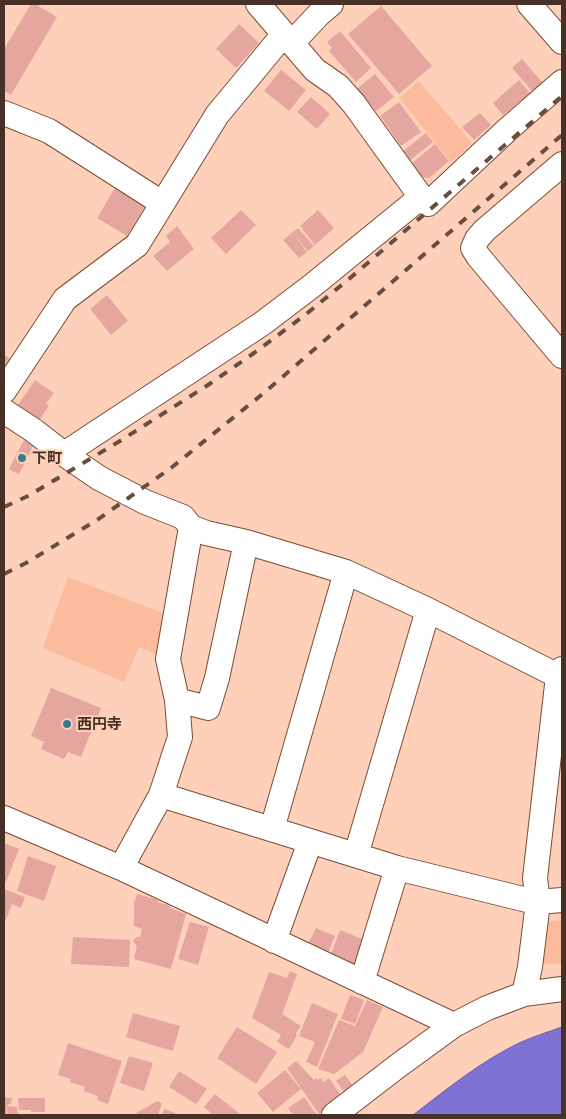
<!DOCTYPE html>
<html>
<head>
<meta charset="utf-8">
<style>
  body { margin:0 }
  #map { position:relative; width:566px; height:1119px; overflow:hidden; background:#fed0ba; font-family:Quicksand,sans-serif }
  canvas { display:block }
  .frame { position:absolute; inset:0; border:5px solid #473126; pointer-events:none }
</style>
</head>
<body>
<div id="map">
<canvas width="566" height="1119"></canvas>
<div class="frame"></div>
</div>
<script>
const g = document.querySelector('canvas').getContext('2d');
g.lineJoin = 'round';
function paint(path, color) {
  g.fillStyle = color;
  g.fill(path, 'evenodd');
}
function trace(path, color, width, dash) {
  g.strokeStyle = color;
  g.lineWidth = width;
  g.lineCap = dash ? 'butt' : 'round';
  g.setLineDash(dash || []);
  g.stroke(path);
}
function write(font, color, halo, rows, align = 'center') {
  g.font = font + ' Quicksand,"Noto Sans JP",sans-serif';
  g.lineWidth = 4;
  g.setLineDash([]);
  g.textBaseline = 'middle';
  g.strokeStyle = halo;
  g.fillStyle = color;
  for (const [text, x, y, turn = 0] of rows) {
    g.save();
    g.translate(x, y);
    g.rotate((+turn || 0) * Math.PI / 180);
    g.textAlign = isNaN(turn) ? turn : align;
    if (halo) g.strokeText(text, 0, 0);
    g.fillText(text, 0, 0);
    g.restore();
  }
}
paint(new Path2D(`
  M419,81l53,62 -21,19 -52,-64z
  M68,577l103,39 -11,40 -21,-9 -15,35 -81,-34z
  M562,920v44h-20l4,-42z`), '#fbbb9c');
const water = new Path2D(`
  M562,1027v88h-149c34,-26 67,-53 106,-72 13,-6 29,-11 43,-16z`);
paint(water, '#7e73d4');
trace(water, '#6e5fa0', 1);
paint(new Path2D(`
  M31,4h4l22,13 -46,78 -7,-4v-42z
  M381,6l51,60 -33,28 -51,-60z
  M239,24l20,19 -23,25 -20,-19z
  M340,31l31,37 -15,14 -27,-31 3,-3 -5,-6z
  M522,59l21,24 -10,9 -21,-24z
  M281,70l25,20 -17,21 -25,-20z
  M375,74l19,23 -18,14 -19,-22z
  M519,80l11,13 -27,22 -10,-12z
  M311,97l19,17 -13,15 -20,-17z
  M399,102l22,30 -20,14 -21,-30z
  M480,113l11,12 -17,15 -12,-13z
  M426,133l7,9 -24,19 -7,-9z
  M435,144l14,17 -20,17 -8,-1 -10,-13z
  M116,186l30,19 -19,31 -30,-18z
  M241,210l15,15 -30,29 -15,-16z
  M318,210l16,18 -19,17 -15,-19z
  M177,226l17,23 -27,22 -14,-15 17,-14 -4,-6z
  M298,228l16,18 -6,5 -13,-15 12,16 -8,6 -16,-18z
  M107,295l21,26 -17,14 -21,-26z
  M4,355l7,4 -7,11z
  M35,380l19,13 -8,10 3,3 -9,13 -22,-14z
  M24,440l10,4 -15,30 -10,-5z
  M51,688l50,20 -20,49 -13,-5 -4,7 -23,-10 3,-7 -13,-6z
  M4,843l15,6 -13,33 -2,-1z
  M28,856l28,10 -12,35 -27,-10z
  M4,889l21,8 -4,11 -9,-4 -6,16 -2,-1z
  M137,894l21,6 -1,2 14,4 -1,2 16,6 -15,55 -37,-10 3,-13 -4,-5 3,-4h4l2,-8 -8,-3v-23z
  M190,922l19,5 -11,38 -20,-6z
  M316,928l19,8 -7,17 -20,-9z
  M340,930l27,11 -10,24 -26,-11z
  M73,937l57,3 -1,27 -58,-3z
  M290,971l7,3 -15,40 19,12 -5,7 1,2 -8,14 -12,-7 4,-7 -29,-17 17,-46 18,6z
  M350,995l14,5 -9,24 -14,-5z
  M367,1000l16,7 -20,45 -29,22 -16,-5 21,-49 16,6z
  M312,1003l26,11 -21,53 -11,-5 9,-20 -16,-6z
  M133,1013l47,13 -7,25 -47,-14z
  M237,1027l40,25 -21,32 -39,-26z
  M68,1043l54,18 -14,43 -11,-4 1,-4 -14,-5 1,-4 -15,-5 1,-3 -13,-4z
  M129,1056l24,7 -9,28 -24,-8z
  M296,1061l18,19 2,-2 2,2 3,-2 3,4 5,-4 14,20 -24,16 -32,-46z
  M285,1070l16,19 -28,23 -16,-19z
  M179,1071l28,18 -11,15 -27,-17z
  M345,1075l8,11 -8,7 -9,-12z
  M215,1094l26,21h-30l1,-1 -8,-7z
  M4,1097l8,1 -1,7 -3,-1 -2,11h-2z
  M304,1097l13,18h-24l-5,-7z
  M18,1098h27v14h-14v-2h-12z
  M157,1101l5,2 -4,12h-25z
  M8,1106l9,1 1,8h-11z
  M164,1109l17,6h-19z`), '#e4a69e');
const minor = new Path2D(`
  M258,4l57,66 23,16 16,18 67,93 7,7 79,-74 55,-48
  M529,4l33,38
  M292,43l27,-29 12,-10
  M4,113l45,18 113,72
  M562,164l-77,66 -8,9 -4,9 5,8 10,12 74,88
  M4,391l61,-92 72,-54 80,-130 67,-81
  M4,411l29,19 31,24 35,24 46,24 38,15 8,10 15,6 40,9 100,30 82,38 130,66
  M64,454l199,-131 50,-38 108,-88
  M177,700l31,8 9,-30 29,-136
  M161,795l236,73 130,32 11,2 24,-2
  M4,818l117,50 333,157
  M272,829l74,-257
  M356,855l72,-245
  M121,868l40,-73 19,-58 -3,-37 -9,-41 23,-132
  M274,941l36,-99
  M362,982l35,-114
  M524,994l6,-27 8,-65 -3,-24 23,-202 4,-7
  M334,1115l65,-50 55,-40 33,-17 37,-14 38,-5`);
trace(minor, '#7b4b33', 26);
trace(minor, '#fff', 24);
trace(new Path2D(`
  M4,507l24,-11 92,-55 88,-56 46,-32 51,-38 44,-36 213,-183
  M4,574l22,-11 71,-43 74,-52 94,-76 297,-257`), '#684e41', 4, [9, 9]);
for (const [x, y, r, color] of [
  [22,458,5,"#3d7991"],
  [67,724,5,"#3d7991"]
]) {
  const dot = new Path2D();
  dot.arc(x, y, r, 0, 2 * Math.PI);
  g.fillStyle = color;
  g.fill(dot);
  trace(dot, '#fed0ba', 2);
}
write('bold 15px', '#473126', '#fed0ba', [
  ["下町",32,458],
  ["西円寺",77,724]
], 'left');
</script>
</body>
</html>
